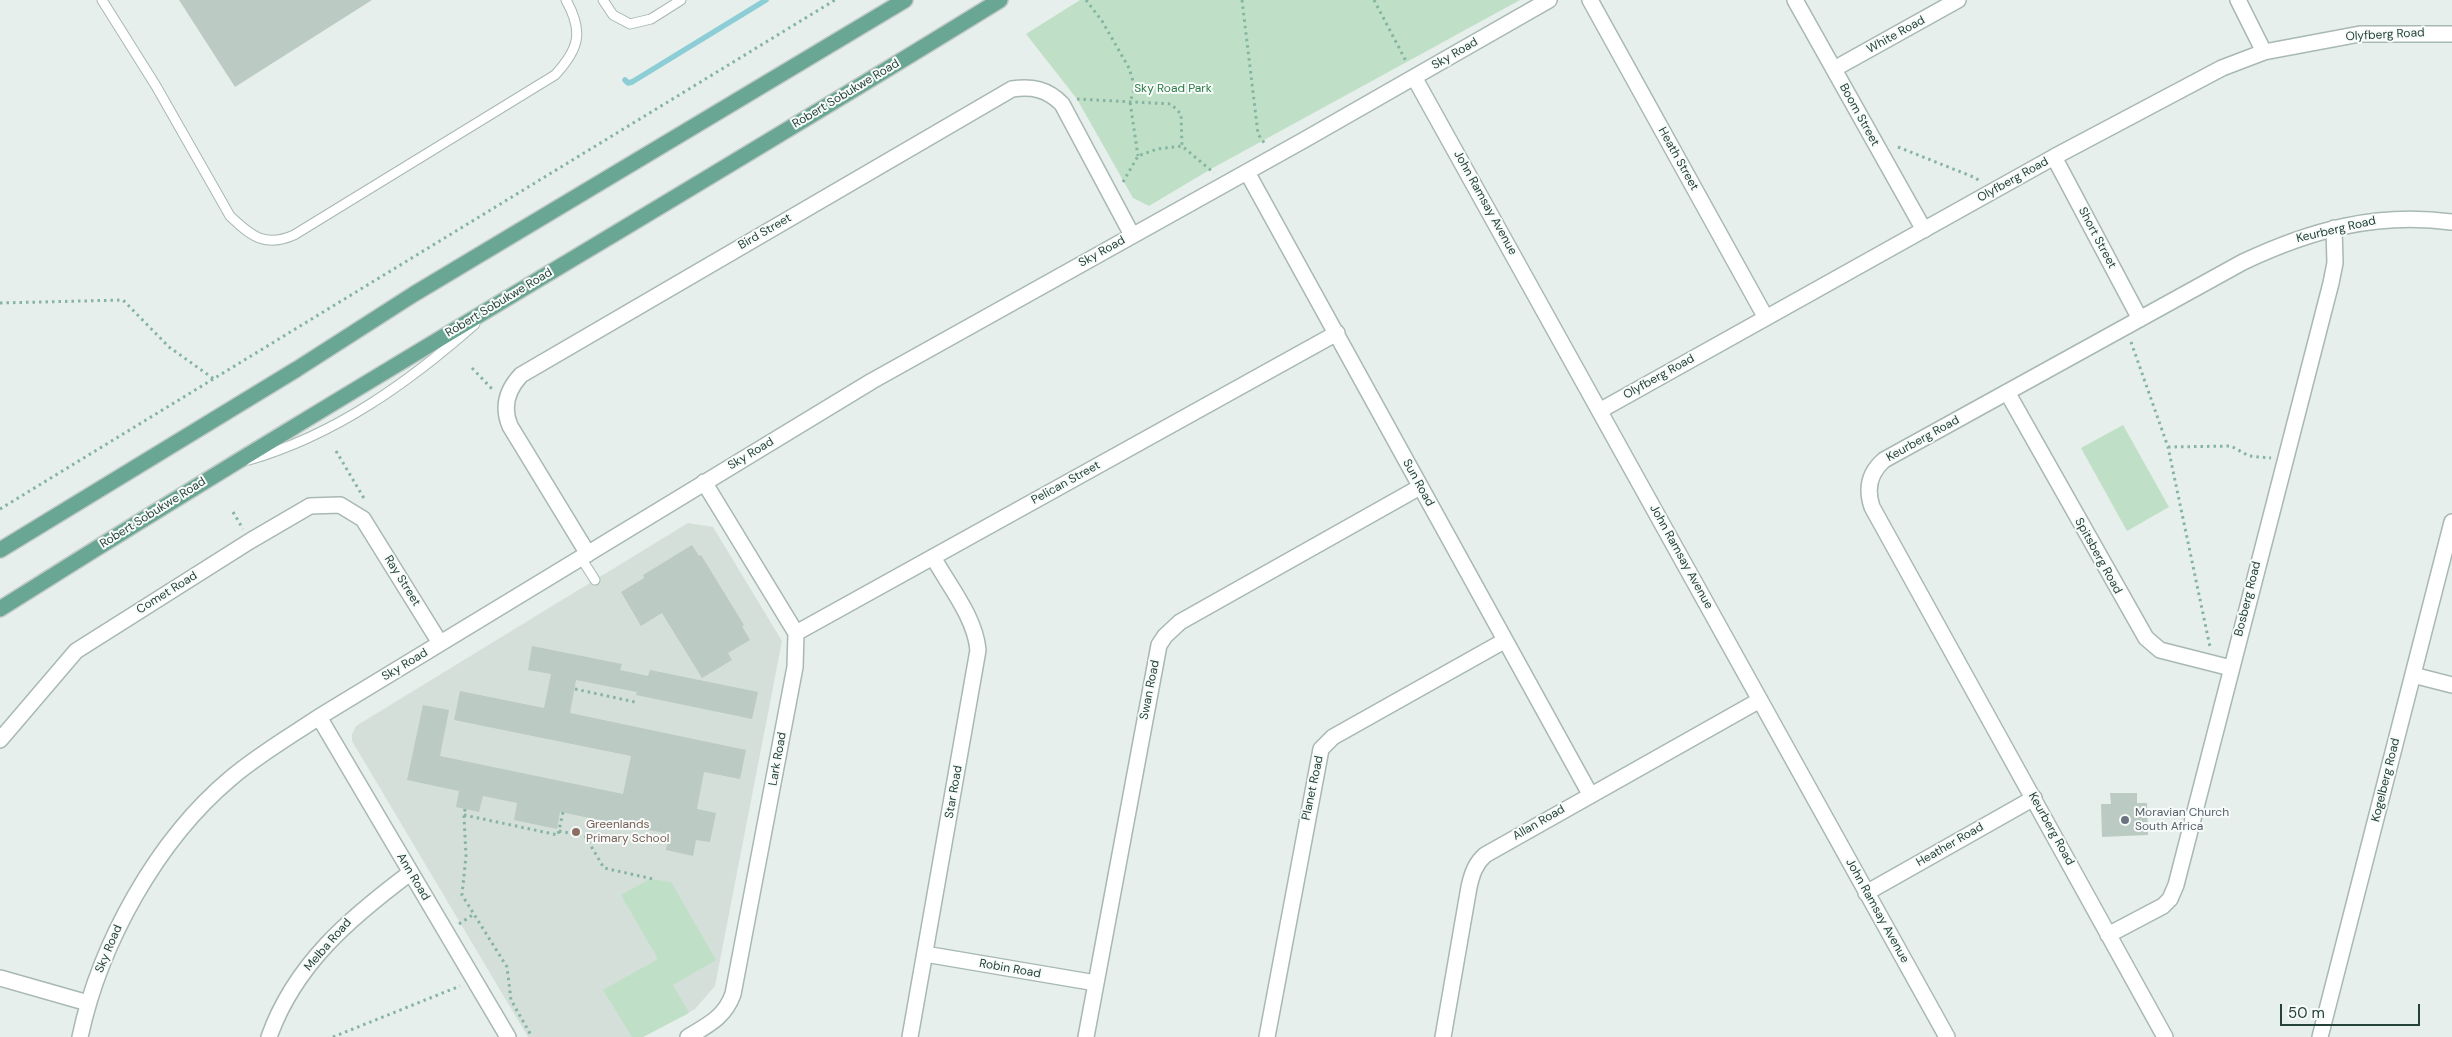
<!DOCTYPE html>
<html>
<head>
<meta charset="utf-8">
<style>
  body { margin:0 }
  #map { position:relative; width:2452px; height:1037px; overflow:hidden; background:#e6efeb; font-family:"DM Sans",sans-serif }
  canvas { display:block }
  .scale { position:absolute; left:2280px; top:1004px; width:140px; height:22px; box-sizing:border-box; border:2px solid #244239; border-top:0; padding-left:6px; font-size:15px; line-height:18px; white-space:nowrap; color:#244239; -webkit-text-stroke:4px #f7fbf9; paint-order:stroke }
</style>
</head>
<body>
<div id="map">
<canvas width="2452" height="1037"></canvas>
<div class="scale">50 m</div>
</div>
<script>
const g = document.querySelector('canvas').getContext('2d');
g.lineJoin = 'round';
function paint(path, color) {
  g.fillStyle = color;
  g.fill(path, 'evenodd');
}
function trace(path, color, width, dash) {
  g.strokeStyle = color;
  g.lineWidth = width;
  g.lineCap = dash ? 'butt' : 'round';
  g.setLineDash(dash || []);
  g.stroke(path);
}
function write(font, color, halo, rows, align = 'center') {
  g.font = font + ' "DM Sans",sans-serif';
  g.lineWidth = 4;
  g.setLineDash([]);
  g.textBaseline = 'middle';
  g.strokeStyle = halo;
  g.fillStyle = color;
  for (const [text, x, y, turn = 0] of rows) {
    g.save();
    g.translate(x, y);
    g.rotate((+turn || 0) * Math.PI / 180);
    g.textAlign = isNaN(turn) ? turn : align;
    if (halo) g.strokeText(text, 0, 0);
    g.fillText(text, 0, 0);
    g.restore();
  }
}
paint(new Path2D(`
  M688,523l25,4 69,114 -67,345 -20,23 -52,28h-115l-176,-296v-7l4,-8z`), '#d4dfd9');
paint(new Path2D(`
  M1080,0h440l-309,169 -62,37 -16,-8 -56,-99 -51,-65z
  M2123,425l46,82 -42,24 -46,-83z
  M650,879l21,3 45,78 -43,25 16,28 -46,24h-11l-29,-47 55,-31 -37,-64z`), '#bfe0c6');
trace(new Path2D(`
  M625,80l3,3 4,-1 134,-82`), '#8dcdd5', 5.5);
paint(new Path2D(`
  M179,0h193l-137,87z
  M692,545l7,11 2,-1 43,70 -2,1 8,14 -22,13 4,7 -30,18 -40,-65 -21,13 -20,-34 23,-14 -1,-3z
  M532,646l90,18 -2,6 28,6 2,-6 108,22 -6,27 -116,-24 1,-3 -61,-12 -6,33 176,37 -6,29 -36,-7 -7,37 19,4 -6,29 -14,-2 -3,16 -27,-6 3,-16 -109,-22 -3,17 -43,-9 3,-17 -34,-7 -4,16 -23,-5 3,-16 -52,-11 16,-75 26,5 -9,46 183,38 8,-38 -177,-36 6,-29 84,17 7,-34 -23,-4z
  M2110,793h27v10h10l1,32 -46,2 -1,-33h10z`), '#bbcac3');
const lane = new Path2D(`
  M102,0l54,86 74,130c21,20 35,32 64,19l261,-160c24,-26 29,-43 11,-75
  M603,0l10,15 17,9 21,-5 30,-19
  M249,460c86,-25 159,-77 226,-136
  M581,558l14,22`);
const street = new Path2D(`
  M1590,0l176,318
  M1795,0l129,230
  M2238,0l26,52
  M1834,69l124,-69
  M1414,77l533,960
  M2054,157l86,162
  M1247,172l343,622
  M2007,392l139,246 14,12 71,18
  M1601,410l453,-253 168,-89 42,-16 96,-18h92
  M588,554l-78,-128c-8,-19 -3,-36 11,-51l491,-286c20,-3 35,0 50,15l70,131
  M796,633l541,-300
  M2413,675l39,10
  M319,717l189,320
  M0,740l76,-89 174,-110 60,-35 30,-1 23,14 77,124
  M1866,893l168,-95
  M2108,935l55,-29 7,-7 6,-14 155,-602 4,-20 -1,-35
  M925,954l171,29
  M0,978l88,25
  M80,1037c20,-94 77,-197 151,-259 27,-23 58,-41 88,-61l553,-336 432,-241 245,-140
  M269,1037c26,-73 81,-119 141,-164
  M688,1037c20,-12 37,-20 45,-43l62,-327 1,-34 -92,-151
  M910,1037l68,-387c-3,-33 -29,-64 -45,-93
  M1086,1037l73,-392 6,-9 15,-14 240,-135
  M1267,1037l54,-288 12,-12 171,-96
  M1443,1037l26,-150c3,-13 6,-23 16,-32l275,-155
  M2165,1037l-293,-530c-6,-18 -3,-34 12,-47l359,-198c68,-32 133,-50 209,-40
  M2320,1037l132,-515`);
const primary = new Path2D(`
  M0,550l297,-181 117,-75 491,-294
  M0,609c330,-209 668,-404 1000,-609`);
trace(lane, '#a8b8b2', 11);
trace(street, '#a8b8b2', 18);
trace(primary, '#c2cac8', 18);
trace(new Path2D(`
  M1086,0l16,21 27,47 6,20 -5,14 8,54
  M1242,0l16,134 7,10
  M1374,0l33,63
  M1077,99l94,5 10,10 1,32 32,27
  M1898,147l78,31 3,3
  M1123,182l15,-26 19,-7 25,-3
  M0,303l123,-3 46,47 45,32
  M2131,342l37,105 42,200
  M472,368l22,23
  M2168,447l63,-1 18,10 22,2
  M336,451l29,49
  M0,509l835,-509
  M233,512l10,17
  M575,689l60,13
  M465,809l-1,8 2,39 -4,39 45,72 4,33 21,37
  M464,815l94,20 5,-23
  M559,831l26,5 19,32 49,11
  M459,924l15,-10
  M333,1037l127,-51`), '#85b4a3', 3, [2.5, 4]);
trace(lane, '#fff', 9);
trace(street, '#fff', 15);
trace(primary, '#69a693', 15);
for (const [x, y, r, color] of [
  [2125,820,5,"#6b7280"],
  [576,832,5,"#8d6e63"]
]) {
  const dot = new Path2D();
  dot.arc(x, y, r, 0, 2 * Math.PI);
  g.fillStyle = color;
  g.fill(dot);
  trace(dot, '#f7fbf9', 2);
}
write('12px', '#244239', '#f7fbf9', [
  ["White Road",1896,35,-29],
  ["Olyfberg Road",2385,35,-3],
  ["Sky Road",1455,54,-30],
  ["Robert Sobukwe Road",846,94,-31],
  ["Boom Street",1859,115,61],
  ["Heath Street",1678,159,61],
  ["Olyfberg Road",2013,180,-29],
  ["John Ramsay Avenue",1485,203,61],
  ["Keurberg Road",2336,230,-13],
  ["Bird Street",765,232,-30],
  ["Short Street",2097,238,62],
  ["Sky Road",1102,252,-29],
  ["Robert Sobukwe Road",499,303,-31],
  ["Olyfberg Road",1659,377,-29],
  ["Keurberg Road",1923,439,-29],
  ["Sky Road",751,454,-31],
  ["Pelican Street",1066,483,-29],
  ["Sun Road",1418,483,61],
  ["Robert Sobukwe Road",153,513,-32],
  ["Spitsberg Road",2098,556,61],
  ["John Ramsay Avenue",1681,557,61],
  ["Ray Street",402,581,58],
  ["Comet Road",167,593,-32],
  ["Bosberg Road",2248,599,-76],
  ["Sky Road",405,665,-31],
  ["Swan Road",1150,690,-79],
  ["Lark Road",778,759,-80],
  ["Kogelberg Road",2386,780,-76],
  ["Planet Road",1313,788,-78],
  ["Star Road",954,792,-80],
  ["Allan Road",1539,823,-30],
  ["Keurberg Road",2051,829,61],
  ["Heather Road",1950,845,-30],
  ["Ann Road",413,877,59],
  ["John Ramsay Avenue",1877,911,61],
  ["Melba Road",328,945,-49],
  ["Sky Road",109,949,-67],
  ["Robin Road",1010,969,10]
]);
write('12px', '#2c7b47', '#f7fbf9', [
  ["Sky Road Park",1173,89]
]);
write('12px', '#5b616d', '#f7fbf9', [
  ["Moravian Church",2135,813],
  ["South Africa",2135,827]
], 'left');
write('12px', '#785e54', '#f7fbf9', [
  ["Greenlands",586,825],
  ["Primary School",586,839]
], 'left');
</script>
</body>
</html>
